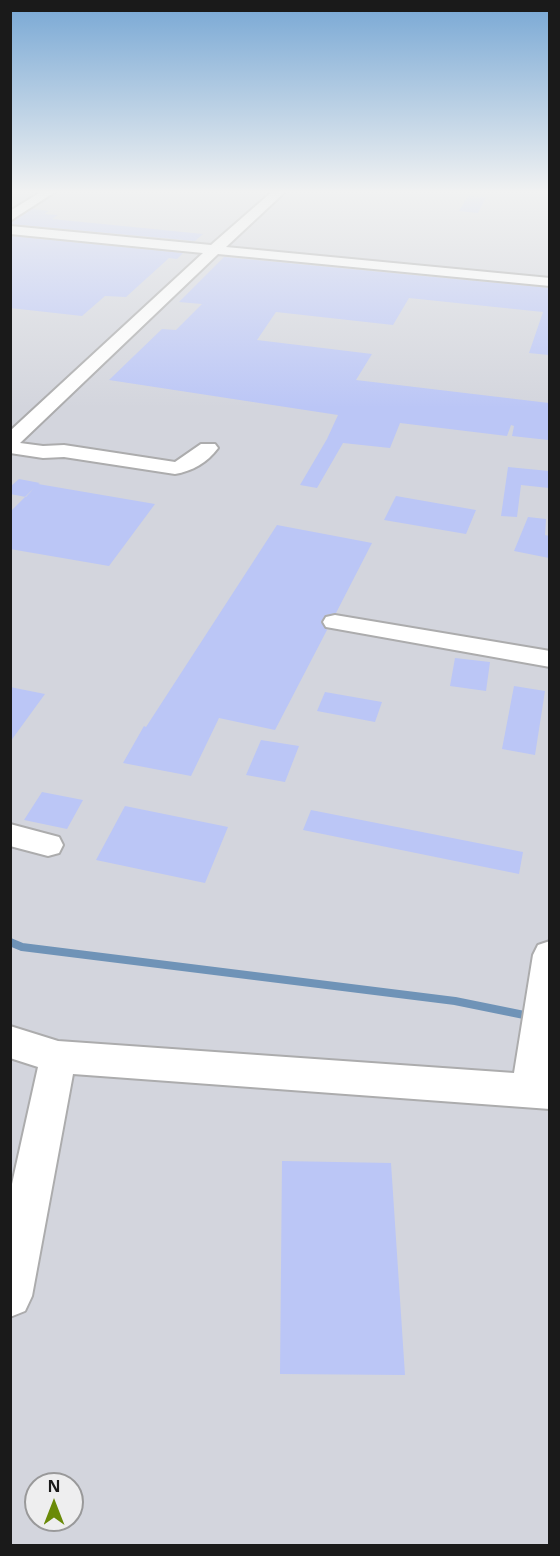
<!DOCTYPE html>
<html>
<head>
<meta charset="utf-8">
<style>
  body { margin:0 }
  #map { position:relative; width:560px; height:1556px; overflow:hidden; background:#e0e1e2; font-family:"Open Sans",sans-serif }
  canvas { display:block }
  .frame { position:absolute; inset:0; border:12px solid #1a1a1a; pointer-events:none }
  .north { position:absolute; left:24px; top:1472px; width:60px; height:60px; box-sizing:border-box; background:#eeeeef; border:2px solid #99999a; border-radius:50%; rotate:0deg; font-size:16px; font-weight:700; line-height:24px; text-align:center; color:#1a1a1a }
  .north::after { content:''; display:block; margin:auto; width:21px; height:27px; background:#6a8a08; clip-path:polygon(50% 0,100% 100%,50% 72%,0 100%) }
</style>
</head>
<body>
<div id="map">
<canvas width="560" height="1556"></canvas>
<div class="frame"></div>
<div class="north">N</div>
</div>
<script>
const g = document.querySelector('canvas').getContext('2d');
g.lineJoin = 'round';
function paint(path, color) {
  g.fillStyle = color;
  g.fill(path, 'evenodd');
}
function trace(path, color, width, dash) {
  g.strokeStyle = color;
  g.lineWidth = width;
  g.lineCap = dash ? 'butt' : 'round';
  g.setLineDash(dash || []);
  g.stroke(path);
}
paint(new Path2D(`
  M11,190h538v1355l-538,1zM36,1484h36v36h-36z`), '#d3d5dd');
trace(new Path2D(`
  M10,942l12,5 433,54 74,15`), '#6f93b7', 8);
paint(new Path2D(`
  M468,196l18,1 -8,16 -19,-2z
  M32,209l17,2 -5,3 14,1 -6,4 151,15 -8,7 -185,-17z
  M10,236l173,17 -6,6 -8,-1 -43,39 -21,-1 -23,20 -72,-8z
  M224,257l325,31v67l-20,-2 14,-41 -134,-14 -16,27 -117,-13 -19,28 115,14 -16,26 193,23 -1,37 -36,-4 2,-10 -3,-1 -4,11 -107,-13 -10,25 -47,-5 -26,45 -17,-3 27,-46 11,-24 -229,-35 53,-51 14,1 26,-26 -23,-2z
  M508,467l41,4v17l-28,-3 -4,32 -16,-1z
  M19,479l21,4 -2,1 117,20 -46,62 -99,-17v-37l24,-24 -8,9 -16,-3v-7z
  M396,496l80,14 -10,24 -82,-14z
  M528,517l18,2 -1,16 4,1v22l-35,-7z
  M277,525l95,18 -36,70 -10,2 -5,6 6,9 -52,100 -56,-12 -28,58 -68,-13 21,-37 2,1z
  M455,658l35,4 -4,29 -36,-5z
  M514,686l31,5 -10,64 -33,-6z
  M10,687l35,7 -35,48z
  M325,692l57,10 -7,20 -58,-11z
  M261,740l38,6 -14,36 -39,-7z
  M42,792l41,8 -16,29 -43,-9z
  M125,806l103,21 -23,56 -109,-23z
  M311,810l212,42 -4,22 -216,-44z
  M282,1161l109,2 14,212 -125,-1z`), '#bbc6f6');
const minor = new Path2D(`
  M44,190h14l-48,31v-10z
  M274,190h13l-61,57 324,31v8l-332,-32 -198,189 23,3 21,-1 111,17 26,-18h14l3,4c-11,15 -26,23 -43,26l-111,-17 -21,1 -33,-5v-22l193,-178 -193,-19v-8l201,19z
  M335,615l215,36v16l-224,-40 -3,-5 3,-5z
  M10,824l49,13 4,8 -4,8 -11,3 -38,-10z
  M550,941v168l-477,-35 -41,222 -7,15 -15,6v-124l28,-126 -28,-9v-32l48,15 456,32 19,-118 5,-10z`);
trace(minor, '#acacad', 4);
paint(minor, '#fff');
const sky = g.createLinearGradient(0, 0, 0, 408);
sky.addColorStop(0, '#77a7d4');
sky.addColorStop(0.47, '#f1f2f2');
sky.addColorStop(1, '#f1f2f200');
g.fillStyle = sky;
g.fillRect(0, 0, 560, 408);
</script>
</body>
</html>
